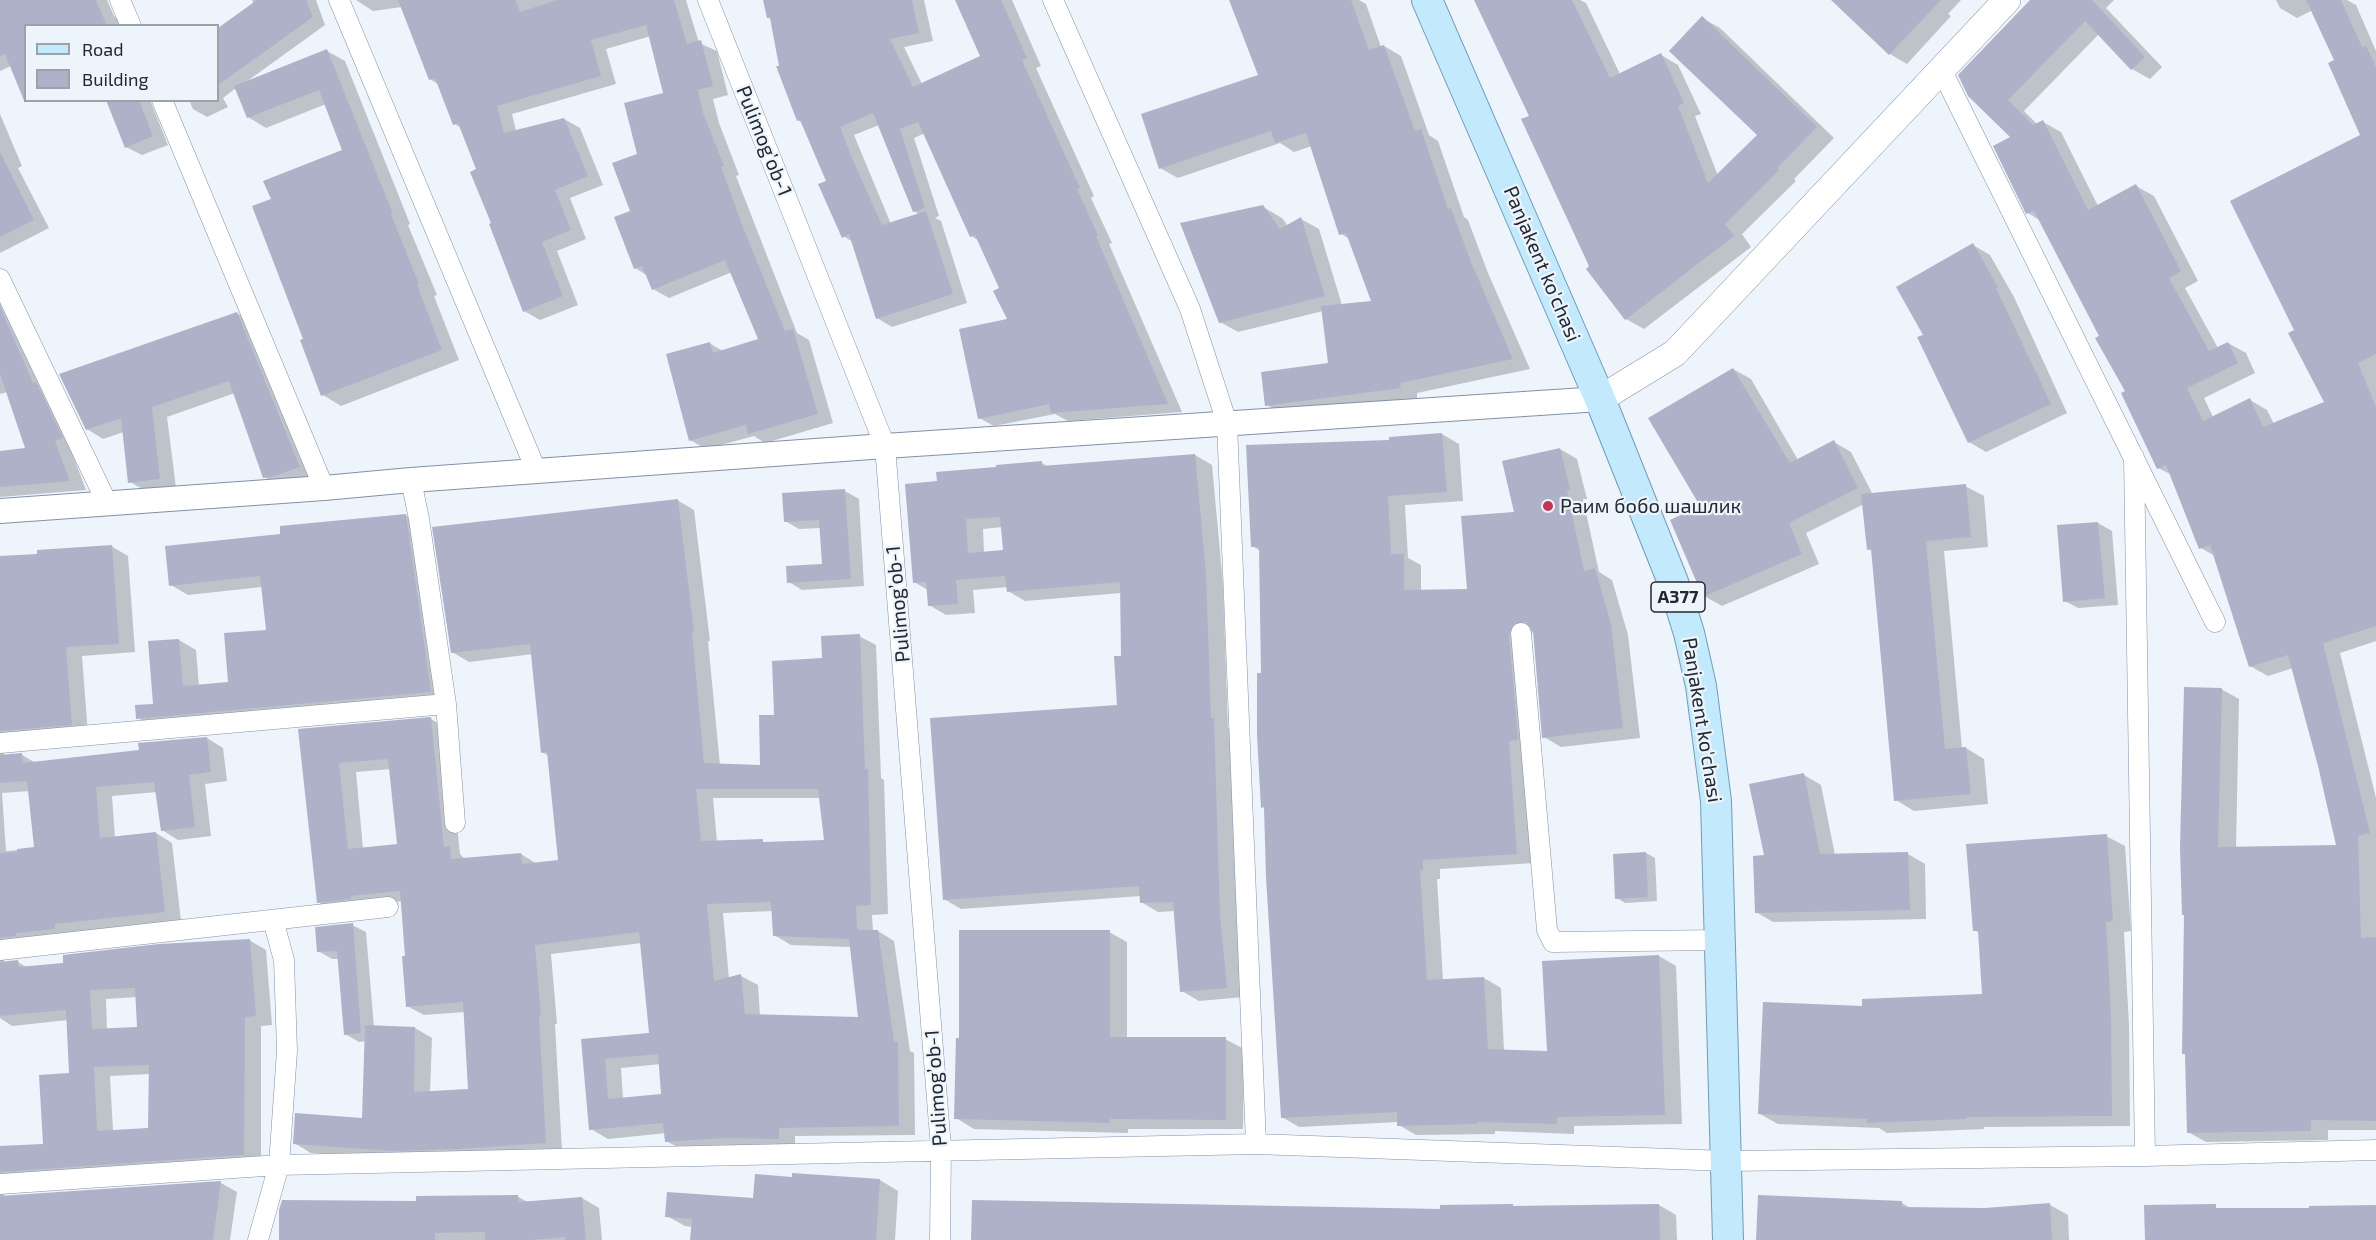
<!DOCTYPE html>
<html>
<head>
<meta charset="utf-8">
<style>
  body { margin:0 }
  #map { position:relative; width:2376px; height:1240px; overflow:hidden; background:#edf4fc; font-family:"Exo 2",sans-serif }
  canvas { display:block }
  .legend { position:absolute; left:24px; top:24px; width:195px; height:78px; box-sizing:border-box; background:#edf4fc; border:2px solid #9ca2aa; margin:0; padding:8px 10px; list-style:none; font-size:18px; color:#222830 }
  .legend li { display:flex; align-items:center; gap:12px; height:30px }
  .legend b { width:30px; border:2px solid #9ca2aa }
</style>
</head>
<body>
<div id="map">
<canvas width="2376" height="1240"></canvas>
<ul class="legend">
<li><b style="height:8px;background:#c3e9fd"></b>Road</li>
<li><b style="height:16px;background:#aeb1c8"></b>Building</li>
</ul>
</div>
<script>
const g = document.querySelector('canvas').getContext('2d');
g.lineJoin = 'round';
function paint(path, color) {
  g.fillStyle = color;
  g.fill(path, 'evenodd');
}
function trace(path, color, width, dash) {
  g.strokeStyle = color;
  g.lineWidth = width;
  g.lineCap = dash ? 'butt' : 'round';
  g.setLineDash(dash || []);
  g.stroke(path);
}
function write(font, color, halo, rows, align = 'center') {
  g.font = font + ' "Exo 2",sans-serif';
  g.lineWidth = 4.5;
  g.setLineDash([]);
  g.textBaseline = 'middle';
  g.strokeStyle = halo;
  g.fillStyle = color;
  for (const [text, x, y, turn = 0] of rows) {
    g.save();
    g.translate(x, y);
    g.rotate((+turn || 0) * Math.PI / 180);
    g.textAlign = isNaN(turn) ? turn : align;
    if (halo) g.strokeText(text, 0, 0);
    g.fillText(text, 0, 0);
    g.restore();
  }
}
paint(new Path2D(`
  M0,0h107l7,16 15,10h-103v59l-9,-4 -6,-15 -11,5z
  M252,0h64l9,25 -79,57 81,-31 18,10 65,163 -2,1 29,70 -3,1 25,64 -118,46 -18,-11 -18,-56 -32,-139 71,-49 -18,-47 -60,24 -18,-11 -12,-29 -13,10 5,9 -21,10 -14,-8 -4,-9h29v-70l36,-26z
  M356,0h330l13,43 18,8 11,44 -15,4 6,24 20,52 -3,1 61,157 12,7 24,83 -68,20 -11,-7 -48,13 -16,-9 19,-97 14,8 37,-11 -28,-68 -63,26 -16,-9 -5,-13 -13,-8 -3,-56 7,-58 26,-60 -14,-58 -45,13 10,35 -104,30 4,17 48,-12 16,9 23,57 -33,13 16,41 -29,12 21,54 -38,15 -16,-9 -31,-87 -15,-54 -16,-42 -8,-4 -15,-39 -9,-6 -28,-72 -29,4z
  M764,0h160l9,41 -29,6 18,37 60,-27 -25,-57h55l29,66 -5,2 58,128 -3,2 21,45 -3,1 73,168 -114,9 -13,-7 -61,12 -15,-8 30,-98 -8,-31 -21,-48 -9,-5 -46,-103 -11,5 25,78 -4,2 6,3 26,82 -75,24 -15,-9 -24,-76 -10,-6 -15,-54 -25,-59 -5,-3 -17,-53 -9,-48 -4,-2zM879,125l35,86 6,4 -29,9 -37,-89z
  M1231,0h128l7,4 15,43 3,-1 17,10 28,79 9,6 26,76 4,3 20,53 42,96 -113,24v5l-133,17 -17,-10 63,-41 -7,-53 -85,21 -18,-10 43,-115 19,11 6,8 13,-7 18,10 23,76 31,-3 -23,-63 -9,-5 -29,-88 -18,6 -14,-9 -102,35 -18,-10 99,-92z
  M1475,0h105l6,3 34,71 41,-19 17,10 23,49 -6,2 23,60 41,-41 -57,-117 18,10 114,110 -40,41 2,2 -54,53 9,13 -107,82 -18,-10 -35,-52 -60,-150z
  M1833,0h128l-13,14 3,2 -44,48 -17,-10z
  M2033,0h81l-8,8 56,59 -12,12 -18,-10 -33,-35 -75,77 14,14 5,-3 18,10 37,74 38,-20 18,10 44,85 -13,7 33,60 10,-5 18,10 9,20 -51,25 9,19 37,-17 17,10 7,14 52,-21 -30,-73 66,-195 -26,-74 -23,-51 -16,8 -17,-10 -4,-8h71l9,5 20,46v590l-36,12 36,145v332h-48v10l-122,2 -18,-10 -2,-77 -3,-2 38,-364 18,10 -3,150 102,-3 -18,-80 -27,-98 -25,8 -18,-10 -35,-110 -14,-8 -29,-73 -14,-7 -57,-132 -60,-115 -13,-8 -16,-75 -43,-43z
  M108,100h42l18,45 -26,10 -16,-8z
  M0,114l22,52 -4,2 31,60 -49,25z
  M1973,245l17,10 24,42 53,116 -81,39 -17,-10 -44,-107z
  M0,281l78,166 -7,3 15,40 -86,7v-45l27,-2 -19,-58 -8,2z
  M237,313l17,10 62,153 -35,11 -16,-10 -30,-84 -68,24 9,71 -30,3 -16,-9 -6,-50 -21,7 -16,-10z
  M1733,369l18,10 47,81 36,-18 17,10 22,43 92,-9 19,10 4,51 -44,4 18,197h4l18,11 4,45 -74,7 -18,-11 -24,-249 -4,-2 -4,-45 -58,29 13,31 -97,42 -18,-10 -2,-89z
  M1442,434l17,10 4,57 -58,4 3,53 13,7v26l48,-1 47,-76 44,-65 17,10 10,40h-4l16,73 13,8 16,55 12,103 -79,9 -17,-10 -10,-105 -3,1 -5,11 8,219 -94,6v10h-3l6,101 41,-2 17,10 3,63 45,2 110,-97 17,10 6,158 -108,2v8l-79,-3v3l-79,1 -17,-10v-3l-100,5 -17,-10 -16,-308 -3,-2 -3,-256 -7,-5 138,-104z
  M1195,455l17,10 11,120 5,143 3,2 6,196 7,71 -45,4 -17,-10 -6,-80 -18,1 -17,-10v-6l-180,13 -17,-10 174,-192 5,-49 -2,-65 -96,8 -17,-10v-4l-35,3 2,23 -29,2 -17,-10 -1,-15 -14,-8 25,-100 103,-19 7,4zM1003,527l2,24 -21,2 -1,-24z
  M845,491l14,8 5,87 -62,4 -13,-8 34,-16 -2,-38 -22,1 -14,-8z
  M677,500l17,10 16,131h-2l12,124 41,2 15,-50 48,-57 35,-24 17,9 5,133 3,2 4,134 -16,1 1,16h5l16,10 16,110 4,2 1,82 -120,1v11l-112,3 -17,-9v-8l-58,6 -17,-10 -8,-88 68,-7 -9,-91 -91,11 6,70h-2l7,128 -152,7 -99,-6 -17,-10 70,-24 2,-78 -7,1 -14,-8 -5,-75h-8l-14,-8 34,-26 14,7 8,95 41,1 17,10 -2,55 39,-2 -4,-79 -41,3 -17,-9v-49l-4,-56 -36,4 -32,7 -17,-10 -18,-172 131,-11 16,10 13,125 6,6 55,-6 16,10 22,-3 -10,-105 -7,-4 -9,-98 -64,8 -17,-10zM391,769l7,76 -35,4 -7,-77zM713,798h108l5,44h-109zM773,911l1,24 17,10 60,2 9,71 -100,-2 -2,-31 -17,-9 -12,3 -6,-66zM661,1064l2,32 -40,3 -2,-31z
  M405,515l18,10 25,176 -293,27 -17,-10 17,-13 24,-65 17,10 3,36 30,-3 38,-52 -5,-44 -74,8 -17,-10 111,-50z
  M2098,523l14,8 6,74 -40,3 -13,-7z
  M111,546l17,10 7,96 -53,4 6,78 -82,13 -2,8h18l14,8 104,-11 67,-14 16,10 4,33 -22,3 6,52 -33,4 -16,-10 -5,-38 -45,4 3,42 41,-5 16,10 9,78 -176,34 -1,7h14l10,6 221,-28 17,10 6,75 -11,1v138l-255,24 -2,8 217,-13 16,9 -7,48h-230v-92l45,-2 26,-71 -3,-55 -56,6 -12,-8v-460l39,-3zM30,791l6,58 -30,2 -4,-58zM137,997l2,31 -32,2 -1,-31zM150,1074v55l-37,2 -3,-55z
  M1804,775l17,10 14,70 73,-1 17,10 1,55 -153,3 -17,-10 9,-55z
  M2106,836l19,10 6,85 -7,1 5,94 1,100 -146,1v2l-97,4 -8,-5 -101,-4 -18,-10 104,-106 119,-12 -3,-63 -6,-3z
  M1646,853l9,5 2,43 -32,2 -8,-5z
  M1109,932l18,10v96l98,1 19,10 -1,80h-115v4l-154,-4 -18,-11z
  M794,1179l86,1 18,11 -3,49h-203l1,-13 -8,-1 -18,-10 88,-16z
  M517,1196l12,7 53,-5 17,10 3,32h-322l138,-37z
  M1902,1203l10,6h73l65,-4 18,10 1,25h-312z
  M1659,1205l17,10 1,25h-704l540,-34z`), '#0003');
paint(new Path2D(`
  M0,0h96l11,26h-81l-1,77 -20,-49 -5,2z
  M257,0h49l7,17 -95,68v-57z
  M398,0h117l5,12 37,-12h117l13,44 14,-4 12,46 -15,4 5,23 21,53 -3,1 22,60 42,104 8,-2 25,85 -70,20 -2,-9 -57,16 -23,-87 44,-12 3,11 45,-14 -33,-79 -73,30 -10,-24 -8,3 -20,-52 16,-6 -18,-48 25,-9 -13,-51 39,-10 -17,-68 -55,15 10,36 -104,30 7,27 60,-15 24,58 -33,14 16,40 -29,12 21,54 -40,16 -34,-88 2,-1 -21,-51 6,-3 -18,-46 -5,2 -18,-47 -6,2z
  M763,0h149l7,33 -29,6 23,48 67,-31 -25,-56h46l26,58 -5,2 58,128 -3,1 21,46 -2,1 72,168 -117,9 -2,-9 -71,15 -19,-90 48,-10 -14,-28 6,-3 -24,-53 -5,2 -52,-115 -18,7 25,79 -12,4 -40,-99 -33,14 14,36 28,62 44,-14 27,83 -77,25 -27,-85 -7,4 -24,-54 8,-3 -26,-61 -3,1 -21,-55h3l-9,-48h-3z
  M1229,0h122l18,50 15,-5 31,86 6,-2 27,80 3,-1 20,54 42,97 -113,24 1,5 -136,18 -4,-34 67,-9 -7,-57 50,-5 -25,-68 -7,2 -33,-102 -31,10 -4,-12 -112,38 -18,-55 117,-39z
  M1474,0h98l38,78 51,-25 23,50 -6,3 30,77 49,-48 -88,-84 33,-35 115,111 -40,41 2,2 -54,54 9,12 -109,84 -39,-51 3,-3 -68,-147 8,-3z
  M1831,0h110l-52,55z
  M2030,0h62l53,57 -14,13 -46,-49 -77,79 25,25 10,-5 45,90 48,-26 45,87 -12,7 40,73 19,-9 10,21 -51,25 16,33 47,-23 13,29 61,-25 -36,-69 6,-3 -64,-129 130,-66 -32,-72 6,-3 -28,-60h35l21,47 4,-1 10,21v287l-18,9 18,44v219l-53,17 47,190 -12,3 3,102 15,-1v184l-65,-1v11l-124,2 -2,-79h-3l2,-139h-2l-2,-67 4,-161 38,1 -4,159 118,-2 -18,-79 -30,-111 -39,12 -39,-122 -11,4 -33,-84 -9,4 -36,-76 4,-2 -30,-53 4,-2 -65,-125 -8,3 -33,-68 17,-9 -42,-41 -10,-21z
  M327,49l66,165h-2l28,70 -2,1 25,65 -121,46 -21,-56 3,-1 -51,-133 19,-7 -8,-18 79,-31 -23,-60 -72,28 -13,-32z
  M106,100h33l14,36 -28,12z
  M0,152l34,68 -34,17z
  M1263,205l17,24 21,-12 24,79 -106,27 -39,-100z
  M1973,243l25,44 -2,1 55,116 -83,39 -51,-106 6,-2 -27,-48z
  M0,307l33,76 3,-1 27,56 -8,3 15,40 -70,6v-36l25,-3 -25,-74z
  M237,312l63,155 -29,10 -8,1 -34,-97 -77,26 8,72 -32,4 -7,-65 -35,12 -27,-56z
  M1733,368l57,95 44,-23 24,48 -69,35 13,31 -99,43 -33,-77 30,-14 -52,-88z
  M1442,433l5,59 -59,4 3,58h13v36l63,-1 -6,-73 53,-4 -12,-51 58,-13 10,41 -3,1 17,81 11,-3 16,56 12,104 -81,10 -9,-107 -7,-9 -12,2 -5,10 9,106 -9,1 8,113 -94,6v10h-3l7,110 57,-3 4,72 59,2 -5,-90 117,-6 6,160 -108,2v7l-79,-2v2l-81,2v-14l-116,6 -15,-241 -2,-70 -3,1 -4,-73v-62h4l-2,-126h-8l-5,-102 143,-5v-3z
  M1195,454l11,120 5,144h3l6,197 7,73 -47,4 -7,-90 -33,1 -1,-17 -196,14 -13,-182 187,-13 -3,-49h7l-1,-74 -113,10 -2,-16 -49,4 2,24 -30,2 -2,-24 -13,1 -8,-99 32,-3 -1,-9 60,-5v-2l46,-4v5zM1000,517l3,33 -35,3 -2,-34z
  M1966,484l5,53 -45,4 19,208 21,-2 5,47 -77,7 -23,-252 -4,1 -6,-56z
  M845,489l6,90 -64,4 -1,-17 36,-2 -3,-44 -35,2 -2,-29z
  M678,499l16,133h-2l12,131 56,2 -1,-50h15l-2,-54 50,-3 -1,-22 39,-2 5,135h3l3,136 -15,1 1,24h21l16,112h4l1,84 -120,2v11l-55,-1 -59,4 -2,-19 -74,7 -8,-91 68,-6 -10,-101 -104,13 6,70h-2l7,128 -87,6 -67,2 -99,-7 2,-31 67,5 3,-93 50,2 -1,65 54,-3 -5,-87 -57,5 -4,-51h3l-5,-65 -49,5v3l-34,4 -19,-174 133,-12 13,130 6,-1 1,13 70,-6 1,11 36,-4 -11,-108 -6,1 -11,-109 -79,9 -19,-126zM388,759l9,85 -49,5 -9,-86zM696,789h122l6,51 -61,2v-3l-62,2zM771,902l2,34 76,3 9,78 -113,-3 -4,-40 -27,7 -7,-77zM658,1054l3,40 -53,5 -3,-40z
  M406,514l25,178 -295,27 -1,-14 18,-1 -5,-63 31,-2 4,47 45,-4 -4,-49 42,-3 -6,-54 -91,10 -4,-40 115,-12v-8z
  M2098,522l7,76 -42,4 -6,-77z
  M112,545l7,99 -53,3 6,78 -72,6v-175l37,-2v-4z
  M207,737l4,35 -22,3 6,52 -34,4 -7,-49 -58,5 4,51 56,-6 9,80 -110,12v5l-39,4v3l-16,2v-85l17,-1v-3l17,-2 -7,-66 -27,2v-28l22,-2 1,10 116,-13 -1,-7z
  M1804,773l16,81 88,-2 2,58 -155,3 -2,-57 11,-1 -15,-71z
  M2107,834l6,87 -7,1 5,93 1,101 -146,1v2l-99,4v-4l-109,-5 5,-112 99,4v-7l120,-5 -4,-63h-5l-7,-87z
  M1646,852l2,45 -33,2 -2,-45z
  M353,923l8,110 -17,2 -7,-84 -20,1 -2,-25z
  M959,930h151v107h116v83l-116,-1v4l-156,-4 2,-81h3z
  M250,939l6,77 -11,1 -1,138 -244,17v-26l43,-2 -4,-69 30,-2 -3,-63 -66,6v-54l18,-2 1,7 44,-4v-8l96,-11zM135,988l2,39 -45,2 -2,-39zM149,1065l-1,63 -51,3 -3,-64z
  M792,1173l88,6 -4,61h-186l2,-21 -27,-2 2,-25 86,6 2,-24 37,3z
  M221,1181l-8,59h-213v-44z
  M518,1195l1,7 63,-5 4,43h-21v-3l-34,3h-46v-8l-50,1v7h-156v-30l3,-10 134,1v-5z
  M1758,1195l144,6v6l83,1 65,-5 2,37h-296z
  M972,1200l468,9v-4l73,-1v2l146,-2 1,36h-689z
  M2216,1204v4h93v-2l67,-1v35h-231l-1,-35z`), '#aeb1c8');
const minor = new Path2D(`
  M120,0l11,26
  M339,0l197,470
  M708,0l177,446 56,703 -1,91
  M1053,0l137,309 37,114 29,721
  M1941,69l274,553
  M162,100l162,388
  M0,279l107,224
  M2134,457l11,699
  M411,480l8,39 27,185 9,119
  M1521,633l26,297 6,12 168,-2
  M0,743l446,-39
  M0,950l388,-43
  M0,1184l279,-19 977,-21 471,17 418,-5 231,-6
  M258,1240l21,-75 8,-114 -3,-91 -11,-40`);
const tertiary = new Path2D(`
  M0,511l324,-23 87,-8 474,-34 715,-47`);
const secondary = new Path2D(`
  M1600,399l75,-46 332,-353`);
const primary = new Path2D(`
  M1427,0l173,399 73,183 16,51 12,53 15,115 12,439`);
trace(minor, '#8391a4', 21);
trace(tertiary, '#8391a4', 26);
trace(secondary, '#8391a4', 28);
trace(primary, '#719cb5', 32);
trace(minor, '#fff', 20);
trace(tertiary, '#fff', 24);
trace(secondary, '#fff', 27);
trace(primary, '#c3e9fd', 30);
for (const [x, y, r, color] of [
  [1548,506,6,"#c4345a"]
]) {
  const dot = new Path2D();
  dot.arc(x, y, r, 0, 2 * Math.PI);
  g.fillStyle = color;
  g.fill(dot);
  trace(dot, '#edf4fc', 2);
}
for (const [x, y, w] of [
  [1678,597,54]
]) {
  const box = new Path2D();
  box.roundRect(x - w / 2, y - 15, w, 30, 4.5);
  g.fillStyle = '#edf4fc';
  g.fill(box);
  trace(box, '#222830', 1.5);
}
write('bold 18px', '#222830', null, [
  ["A377",1678,597]
]);
write('20px', '#222830', '#edf4fc', [
  ["Pulimog’ob-1",764,141,68],
  ["Panjakent ko'chasi",1542,264,67],
  ["Pulimog’ob-1",898,604,-95],
  ["Panjakent ko'chasi",1702,720,81],
  ["Pulimog’ob-1",936,1088,-94]
]);
write('20px', '#222830', '#edf4fc', [
  ["Раим бобо шашлик",1560,506]
], 'left');
</script>
</body>
</html>
